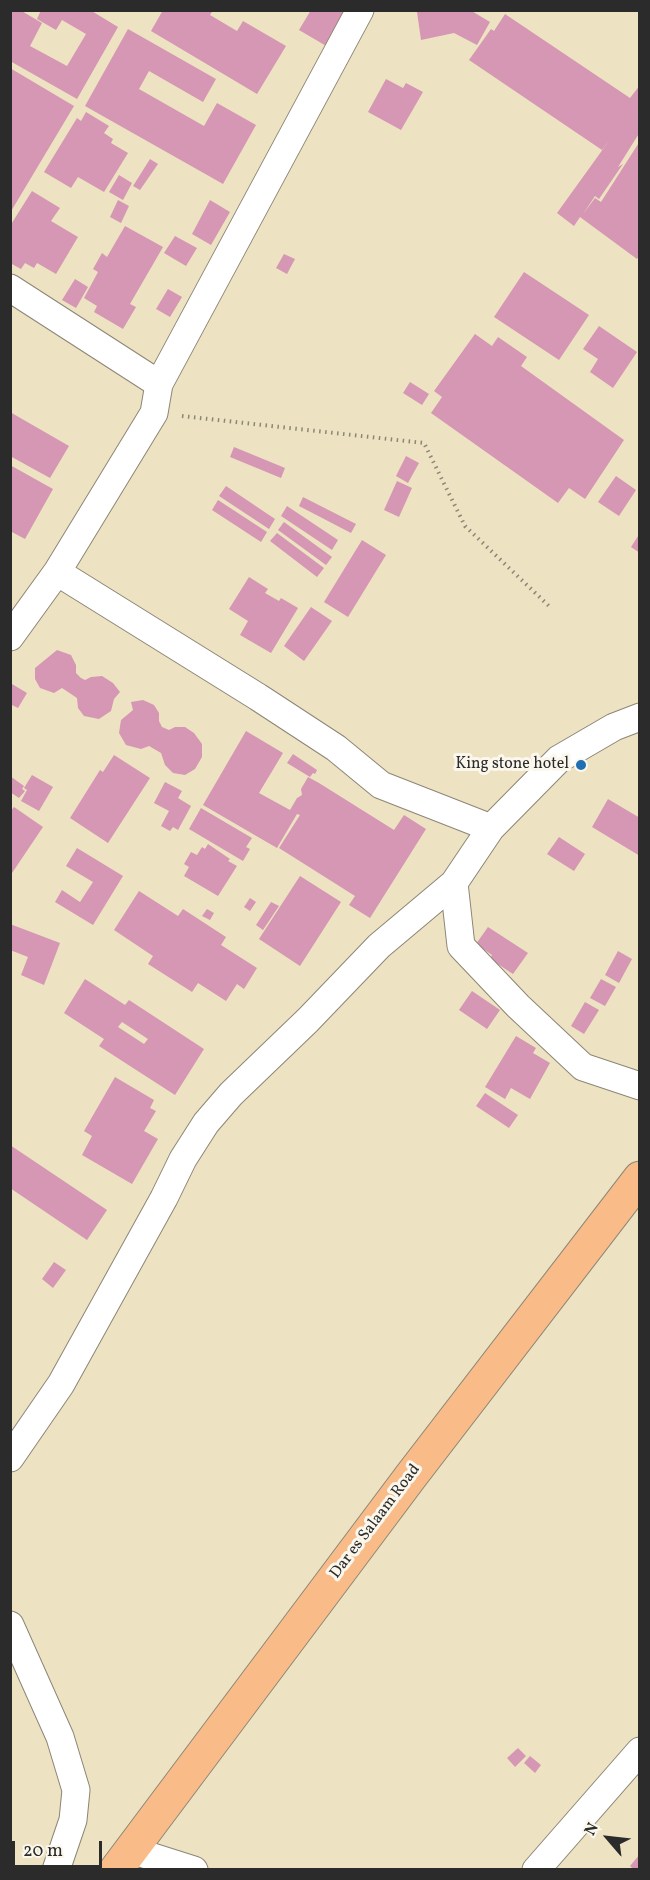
<!DOCTYPE html>
<html>
<head>
<meta charset="utf-8">
<style>
  body { margin:0 }
  #map { position:relative; width:650px; height:1880px; overflow:hidden; background:#ede2c2; font-family:Vollkorn,serif }
  canvas { display:block }
  .frame { position:absolute; inset:0; border:12px solid #2b2b2b; pointer-events:none }
  .north { position:absolute; left:578px; top:1808px; width:60px; height:60px; -webkit-text-stroke:4px #fbf7ec; paint-order:stroke; rotate:298deg; font-size:16px; font-weight:700; line-height:24px; text-align:center; color:#2b2b2b }
  .north::after { content:''; display:block; margin:auto; width:21px; height:27px; background:#2b2b2b; clip-path:polygon(50% 0,100% 100%,50% 72%,0 100%) }
  .scale { position:absolute; left:12px; top:1841px; width:90px; height:27px; box-sizing:border-box; border:3px solid #2b2b2b; border-top:0; padding-left:8px; font-size:18px; line-height:21px; white-space:nowrap; color:#2b2b2b; -webkit-text-stroke:4px #fbf7ec; paint-order:stroke }
</style>
</head>
<body>
<div id="map">
<canvas width="650" height="1880"></canvas>
<div class="frame"></div>
<div class="north">N</div>
<div class="scale">20 m</div>
</div>
<script>
const g = document.querySelector('canvas').getContext('2d');
g.lineJoin = 'round';
function paint(path, color) {
  g.fillStyle = color;
  g.fill(path, 'evenodd');
}
function trace(path, color, width, dash) {
  g.strokeStyle = color;
  g.lineWidth = width;
  g.lineCap = dash ? 'butt' : 'round';
  g.setLineDash(dash || []);
  g.stroke(path);
}
function write(font, color, halo, rows, align = 'center') {
  g.font = font + ' Vollkorn,serif';
  g.lineWidth = 6;
  g.setLineDash([]);
  g.textBaseline = 'middle';
  g.strokeStyle = halo;
  g.fillStyle = color;
  for (const [text, x, y, turn = 0] of rows) {
    g.save();
    g.translate(x, y);
    g.rotate((+turn || 0) * Math.PI / 180);
    g.textAlign = isNaN(turn) ? turn : align;
    if (halo) g.strokeText(text, 0, 0);
    g.fillText(text, 0, 0);
    g.restore();
  }
}
paint(new Path2D(`
  M10,10h10l22,13 -12,23 37,20 19,-32 -24,-14 -6,10 -19,-11 4,-9h49l28,17 -41,72 -67,-38z
  M163,10h50l-3,5 27,16 6,-10 43,25 -29,48 -106,-63z
  M311,10h39l-22,37 -29,-17z
  M423,10h47l20,12 -13,23 -23,-12 -33,7 -4,-28z
  M505,14l125,84 10,-13v47l-22,35 5,-3 -24,35 -4,-3 -12,18 12,-16 6,4 39,-61v114l-3,4 -57,-42 -6,9 -17,-13 54,-75 -9,12 -133,-90 22,-31 3,2z
  M128,29l88,50 -13,23 -54,-31 -10,18 65,37 13,-23 39,22 -33,59 -138,-78z
  M10,68l64,38 -64,107z
  M386,79l17,9 3,-5 17,9 -22,38 -33,-18z
  M86,112l23,14 -5,7 9,6 -2,4 17,10 -24,39 -26,-15 -7,11 -27,-16 33,-54 4,3z
  M150,159l8,5 -18,26 -7,-4z
  M119,175l13,8 -9,17 -14,-8z
  M32,191l28,17 -9,13 27,16 -22,37 -19,-11 -3,5 -9,-5 -4,6 -11,-6v-37z
  M118,200l11,6 -8,17 -11,-6z
  M210,200l20,12 -19,33 -19,-11z
  M125,226l38,21 -33,57 6,3 -13,22 -29,-17 3,-6 -13,-8 14,-26 -5,-3 9,-16 5,4z
  M175,236l22,12 -11,18 -22,-13z
  M284,254l11,5 -8,15 -11,-6z
  M524,272l65,43 -30,45 -65,-43z
  M75,279l13,8 -12,21 -14,-8z
  M168,289l14,8 -12,20 -14,-8z
  M599,326l38,26 -24,36 -23,-16 8,-13 -15,-10z
  M475,334l17,12 6,-9 29,20 -6,9 103,74 -39,59 -16,-11 -11,15 -127,-90 11,-16 -8,-6z
  M410,382l19,12 -7,11 -19,-12z
  M10,412l59,34 -19,32 -40,-22z
  M234,447l51,21 -4,10 -51,-21z
  M406,456l13,7 -11,20 -12,-7z
  M10,465l43,24 -28,50 -15,-8z
  M616,476l20,14 -17,26 -21,-14z
  M397,481l15,7 -13,29 -15,-7z
  M226,486l49,33 -6,10 -50,-33z
  M303,497l53,27 -5,9 -52,-27z
  M218,500l49,32 -6,10 -49,-32z
  M287,506l51,34 -6,10 -51,-34z
  M284,522l48,35 -6,8 -48,-35z
  M277,533l47,35 -7,9 -47,-36z
  M640,533v20l-9,-6z
  M362,540l24,15 -38,62 -24,-15z
  M249,577l19,12 -3,4 14,8 2,-3 17,10 -27,45 -31,-18 8,-14 -19,-12z
  M311,607l21,14 -28,40 -20,-15z
  M57,650l14,5 5,10v8l5,5 4,2 6,-3 11,-1 11,7 7,9 -6,7 -3,12 -12,8 -15,-3 -6,-8 -1,-10 -15,-10 -8,5 -14,-5 -5,-9v-11z
  M12,684l15,9 -9,15 -8,-4z
  M143,700l11,5 5,8v8l3,6 7,3 6,-3h10l9,6 8,11v13l-7,12 -10,6 -12,-2 -8,-8 -4,-12 -12,-7 -8,3 -15,-4 -7,-12 2,-13 12,-10 -2,-8z
  M246,731l37,22 -24,40 31,17 7,-12 5,-3 -1,-6 7,-12 11,6 -13,22 13,-22 75,47 10,-15 22,14 -56,89 -21,-13 6,-9 -76,-48 21,-33 -3,-1 -20,34 -74,-43z
  M293,754l24,16 -2,4 -2,-1 -3,4 -23,-14z
  M114,755l36,23 -42,65 -38,-25 30,-48 3,2z
  M32,775l21,12 -14,24 -18,-10 6,-11 -3,-2z
  M10,776l14,10 -2,3 3,2 -6,7 -9,-6z
  M165,782l17,9 -4,7 13,8 -13,24 -5,-3 -3,4 -9,-5 8,-15 -15,-8z
  M608,799l32,19v38l-48,-29z
  M14,807l29,20 -33,49v-64z
  M201,808l51,30 -6,9 4,2 -7,12 -54,-32z
  M559,837l26,17 -11,17 -27,-17z
  M208,844l22,15 -2,2 9,5 -19,30 -34,-20 5,-9 -5,-3 7,-12 6,3 5,-8 3,2z
  M77,848l46,28 -30,49 -38,-23 7,-12 18,12 13,-20 -27,-16z
  M300,876l41,26 -41,64 -41,-27z
  M139,891l39,25 5,-7 43,28 -5,8 36,23 -13,21 -7,-5 -11,17 -28,-18 -6,9 -44,-28 5,-8 -39,-26z
  M250,898l6,4 -6,9 -6,-4z
  M271,902l8,4 -16,24 -7,-5z
  M207,909l7,4 -4,7 -8,-4z
  M10,924l50,19 -16,42 -23,-10 7,-18 -18,-7z
  M488,927l40,26 -15,21 -23,-15 2,-4 -16,-11z
  M618,951l14,8 -13,24 -14,-8z
  M85,979l40,26 4,-5 75,49 -29,46 -76,-49 5,-7 -40,-26zM122,1022l26,17 -4,5 -26,-17z
  M601,979l15,8 -11,19 -15,-8z
  M472,991l28,19 -13,19 -28,-19z
  M585,1002l14,8 -15,24 -13,-8z
  M516,1036l20,12 -3,5 17,10 -20,36 -19,-11 -6,11 -20,-12z
  M115,1077l39,23 -4,8 6,3 -12,20 14,8 -26,45 -50,-29 10,-19 -8,-5z
  M485,1093l33,22 -9,13 -33,-22z
  M10,1145l97,65 -20,30 -77,-52z
  M54,1262l12,8 -13,18 -11,-9z
  M518,1748l8,8 -11,11 -8,-9z
  M530,1756l11,9 -6,8 -11,-10z
  M640,1854v16h-6l-4,-4z`), '#d597b3');
const minor = new Path2D(`
  M10,288l149,96
  M57,572l201,125 78,51 45,37 110,43
  M10,637l47,-65 97,-159 5,-29 201,-374
  M640,717l-26,10 -55,32 -68,69 -37,55 7,63 57,60 65,61 57,19
  M10,1458l51,-74 103,-186 19,-39 23,-36 25,-29 77,-74 71,-74 75,-63
  M10,1625l50,112 16,53 -3,30 -17,50
  M131,1850l63,20
  M536,1870l104,-119`);
const trunk = new Path2D(`
  M116,1870l295,-394 229,-298`);
trace(minor, '#8c8676', 29);
trace(trunk, '#8c8676', 35);
trace(new Path2D(`
  M182,416l242,27 41,83 85,81`), '#8c8676', 4, [1.5, 4.5]);
trace(minor, '#fff', 27);
trace(trunk, '#f9bc89', 33);
for (const [x, y, r, color] of [
  [581,765,6,"#1f6fb2"]
]) {
  const dot = new Path2D();
  dot.arc(x, y, r, 0, 2 * Math.PI);
  g.fillStyle = color;
  g.fill(dot);
  trace(dot, '#fbf7ec', 2);
}
write('16px', '#2b2b2b', '#fbf7ec', [
  ["King stone hotel",569,765]
], 'right');
write('16px', '#2b2b2b', '#fbf7ec', [
  ["Dar es Salaam Road",376,1522,-53]
]);
</script>
</body>
</html>
